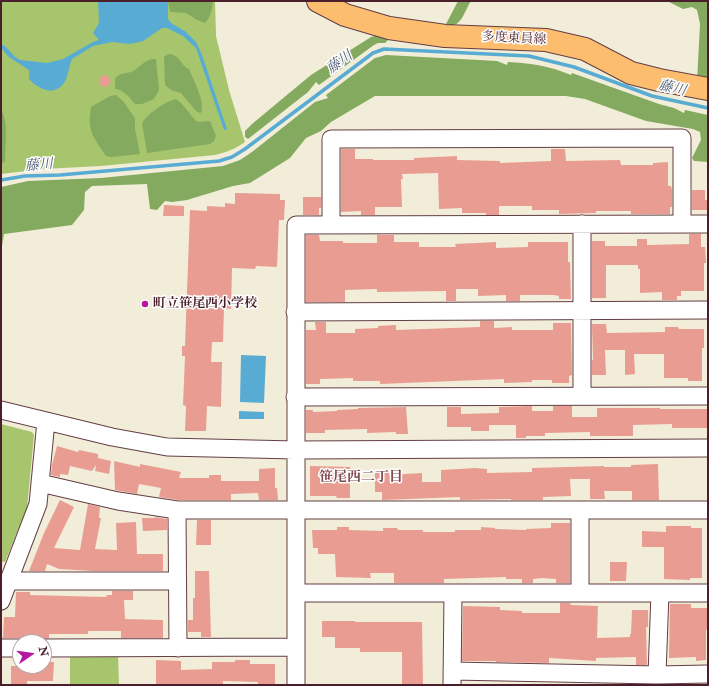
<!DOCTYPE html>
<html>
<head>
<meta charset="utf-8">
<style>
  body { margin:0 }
  #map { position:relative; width:709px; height:686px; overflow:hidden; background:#f2edd8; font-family:"IM FELL Double Pica",serif }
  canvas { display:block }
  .frame { position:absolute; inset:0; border:2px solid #4a1f2b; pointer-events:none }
  .north { position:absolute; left:12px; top:634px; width:40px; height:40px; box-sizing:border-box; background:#fff; border:1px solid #b7a5aa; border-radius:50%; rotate:77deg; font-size:11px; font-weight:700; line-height:16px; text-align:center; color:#4a1f2b }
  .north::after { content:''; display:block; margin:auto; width:14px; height:18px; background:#b5179e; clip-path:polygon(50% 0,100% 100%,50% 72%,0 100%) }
</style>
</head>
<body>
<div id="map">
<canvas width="709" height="686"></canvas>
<div class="frame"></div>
<div class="north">N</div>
</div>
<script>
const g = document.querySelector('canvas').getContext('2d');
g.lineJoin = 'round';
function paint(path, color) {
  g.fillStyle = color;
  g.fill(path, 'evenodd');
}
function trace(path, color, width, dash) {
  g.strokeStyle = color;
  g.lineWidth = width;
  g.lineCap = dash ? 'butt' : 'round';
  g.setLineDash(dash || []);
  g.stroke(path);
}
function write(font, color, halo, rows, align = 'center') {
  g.font = font + ' "IM FELL Double Pica","Noto Serif JP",serif';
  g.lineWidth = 3;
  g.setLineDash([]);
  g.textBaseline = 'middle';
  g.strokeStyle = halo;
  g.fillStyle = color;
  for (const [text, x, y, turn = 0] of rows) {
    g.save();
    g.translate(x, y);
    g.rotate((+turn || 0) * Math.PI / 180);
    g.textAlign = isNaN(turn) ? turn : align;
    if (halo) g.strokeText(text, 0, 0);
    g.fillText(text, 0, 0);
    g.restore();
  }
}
paint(new Path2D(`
  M1,1h214l1,35 13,54 16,52c-10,7 -18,10 -30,13l-114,11 -58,3 -42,5z
  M1,424l31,8 2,3 -7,73 -22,54 -4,-1z
  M70,654h48l1,31h-49z`), '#a6c56c');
paint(new Path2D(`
  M168,1h45c-1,9 -2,15 -8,22l-8,-3 -11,-7 -16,-1z
  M458,1h13c-6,8 -10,30 -25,23z
  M667,1h41v82l-11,-2 3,-57 -3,-14 -5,-3 -9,2z
  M378,35l7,2 3,3 -3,3h-7l-4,2 -55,40 -3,-3 -8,10 -60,47 -3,-2v-6l7,-7 59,-49 60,-38z
  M168,54c14,1 12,12 21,15 4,10 17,34 12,44l-4,-1 -16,-19 -10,-3 -6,-5 -1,-28z
  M386,55l111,6 10,4 1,-3c22,1 42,4 63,13l1,-2 87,31 15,4 10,5 1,-3 23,5v47l-14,-1 -2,-3 9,-18 -1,-8 -7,-3 -47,-8 -61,-22 -19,-3h-191l-44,26 -10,9 -15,7 -16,20 -40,25 -17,3 -46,14 -15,2 -7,-1 -8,9 -7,-1 -3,-25 -55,2 -7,6 -1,18 -12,15 -68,9 -3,18v-65l27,-6 73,-3 122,-12 17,-6 12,-8 63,-50 13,-4 -2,-3 49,-37z
  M152,59h4l3,31 -5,9 -12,5h-7c-5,-6 -12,-15 -20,-15v-11c8,-7 10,-3 18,-7 7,-4 11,-10 19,-12z
  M116,95l7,6 12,17v11l5,25 -28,3 -6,-1c-13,-20 -19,-24 -15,-49l19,-11z
  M176,99l5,4 15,18 3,1 11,-1 6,15 -2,5 -4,3 -63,9 -5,-30c5,-9 24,-22 34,-24z
  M1,112l2,1c5,14 2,33 2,48l-4,3z`), '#84aa60');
paint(new Path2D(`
  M98,1h70v18l3,4 15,9 10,10 6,13 25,74 -3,1 -28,-82 -13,-12 -16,-8h-5l-19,13 -8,2 -6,1 -17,-2 -19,4 -21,13c-3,7 -4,18 -8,24 -10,14 -26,6 -35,-4v-9l-20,-13 -8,-9v-4l5,3 9,10 5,3 27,3 16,-4 30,-17 6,-2 -6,-7 6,-10z
  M241,355l25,1 -2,47 -24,-1z
  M239,411l25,1v7h-25z`), '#58acd4');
trace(new Path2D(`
  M1,180l24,-4 35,-1 159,-14 13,-4 13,-8 128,-96 11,-4 145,7 45,11 78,29 56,12`), '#58acd4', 3.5);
paint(new Path2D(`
  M102,75l6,1 3,5 -4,6 -6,-1 -2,-6z
  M341,149h14v10h18v1h41v-2l43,-2v4l43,1v2l51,-2v-12h14l1,12 54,-1 1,5h32v-2l15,-1v24h3l1,4v17h-2v7h-39v-3h-35v2l-37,1v-4h-27v-4h-33v9h-13v-2h-24v-5l-23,1 -1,-36 -36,1 1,5h-2l1,28h-27v8h-14v-4l-20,1z
  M692,190h13v10h3v10h-16z
  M235,193l45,1v6h5l-1,20h-5l-2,47 -21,-1 -1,3 -23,-1 -1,41 -7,-1 -1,34h-11l-1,20h11l-1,45 -14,-1 -1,25h-21l1,-25 -3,-1 2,-49h-3v-10h3l5,-136 17,1v-5l18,1v-4l10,1z
  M303,197h18v11h-2v7h-16z
  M164,205l20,1v10h-21z
  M689,234h12v13h4l1,16h-2v28h-23v5h-4v4h-15v-8l-22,1v-24h-2v-4h-32v33h-14v-57h13v5h32v-7h10v6l42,-1z
  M306,235h13l1,6h23v2h34v-8h17v7h25v5h37l-1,-3 41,-2v6l32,-1v-5h40v20h2l1,37h-12v-3l-5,-1h-34v6h-14v-6l-28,1v-7h-22v12h-10v-10l-69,1v-3l-32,1v12h-39z
  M480,321h14v7l18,-1v3h41v-7h18l1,52 -3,1v7h-17v-3h-20v2l-28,1v-4l-124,5v-3h-27v-3l-33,1v5h-14v-54h10l-1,-8h11v11h29v-4l23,-1v-2l18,-1v5l84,-3z
  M592,324h14l1,9 58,-1v-5h13l1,2h25v19h-2v33h-14v-3h-24v-24h-30l1,20 -10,1v-25h-20l1,25h-14v-15h1z
  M532,406v5h21v-5h19v11h25v-9h63v1h48v19h-36v-4l-39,1v11h-43v-4l-45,1v3h-19v2h-10v-13h-27v6h-18v-4h-24v-20h14v7l38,-1v-6z
  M406,407l2,27h-12v-2l-29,1v-4l-42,1v3h-19v-23h7v2l24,-1v-1l21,-1v-1z
  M57,446l21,6 1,-2 19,4v4l13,3 -2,13 -14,-3 1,-6 -4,6 -22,-5 -2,9 -8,-1v3l-9,-2 1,-10z
  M114,461l26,6v-3l41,8 -2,6h30v-3h12v6h38v-12l16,-1v20h2l1,12h-19l-1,-7 -27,1v6h-53l-19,-3 2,-9 -22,-4 -2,10 -22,-4z
  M658,464l1,36h-27v-9h-28l1,8h-15v-20h-20l1,17 -28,1v3h-32v-1l-51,1v-3l-78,3v-8h-7v-21h14v4l33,-2v9h19v-12l34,-2 12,1v4l45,-1v-4l72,-2v1h27v-2z
  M310,466l40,1v31h-13l-1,-2h-26z
  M60,500l14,7 -20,41 26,2 8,-46 12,3 -1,11h2l-6,31 22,1 -1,-27 20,-1 1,32h26v17h-70l-34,-2 -12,-5 -2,7h-16l15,-38z
  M155,517l12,2v11l-24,1 -1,-13h13z
  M197,520h14v25h-15z
  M551,523h19v60h-14v-4l-14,-1 -9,1v4h-11v-4h-16v-2l-62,2v4h-50v-10h-24l1,5 -35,-1 -1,-23h-17v-6h-5l-1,-18h25v-3h12v3l34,1v-3h14l1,2h25v2h32v-2h26v-3l14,1v1l31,1v-1l25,-1z
  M666,526h25v2h11v50h-12v2l-26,-1v-32h-22v-16l24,1z
  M610,562h17l-1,19h-16z
  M195,571h14l2,66h-10v-5h-13v-12h5v-22h2z
  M112,591h21v9h-9l1,19 38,1v18h-42v-7h-33v3h-39v4l-11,2h-12l-6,-2h-17l1,-21h11l1,-25h14v3l76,2 1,-2h5z
  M560,603h10l1,2 27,1 -1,32 33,-1v-3h1l1,-24h16v17h-2l1,38h-11v-8l-40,1v3l-47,-3v5l-53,-1v-1h-34l1,-55 37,1v3l22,1v2h38z
  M670,604h21v4h17l-1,22h-1v30l-10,1v-4l-27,1z
  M322,621h33v1h67l1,63h-21v-33h-42v-4h-25v-11h-13z
  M156,660l25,1v9l31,-1v-7h23v-2h15v4h25v21h-17v-3l-35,-1v4h-67z
  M44,662h10l-1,19h-26v4h-16v-19h33z`), '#e99d92');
const minor = new Path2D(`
  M331,224v-85l351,-1v86
  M295,312l413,-2
  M582,396v-172
  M295,397l413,-1
  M1,410l111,27 55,10 128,3 413,-2
  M40,483l78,18 59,9
  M9,581h168
  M296,593h412
  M580,593v-82
  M1,601l37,-97 8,-83
  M1,648h19
  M44,648l252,-1
  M178,648l-1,-138h531
  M452,671l205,4 51,-1
  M657,675l3,-82
  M296,685v-460l412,-1
  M452,685l1,-92`);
const major = new Path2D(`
  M318,1l27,14 44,13 56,8 101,4 39,9 46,24 28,7 49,9`);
trace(minor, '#633e45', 19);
trace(major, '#633e45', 24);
trace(minor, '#fff', 17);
trace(major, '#fcbd6f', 22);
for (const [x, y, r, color] of [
  [145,304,4,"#b5179e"]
]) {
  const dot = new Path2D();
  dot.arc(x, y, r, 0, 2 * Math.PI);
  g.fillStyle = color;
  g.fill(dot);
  trace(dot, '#fff', 1.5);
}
write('13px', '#4a1f2b', '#fff', [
  ["多度東員線",514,39,3]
]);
write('bold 13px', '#4a1f2b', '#fff', [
  ["町立笹尾西小学校",153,304]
], 'left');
write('italic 14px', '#505e77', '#fff', [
  ["藤川",340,63,-36],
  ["藤川",672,89,13],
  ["藤川",39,166,-5]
]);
write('bold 14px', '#824b4f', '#fff', [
  ["笹尾西二丁目",361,478]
]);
</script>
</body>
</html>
